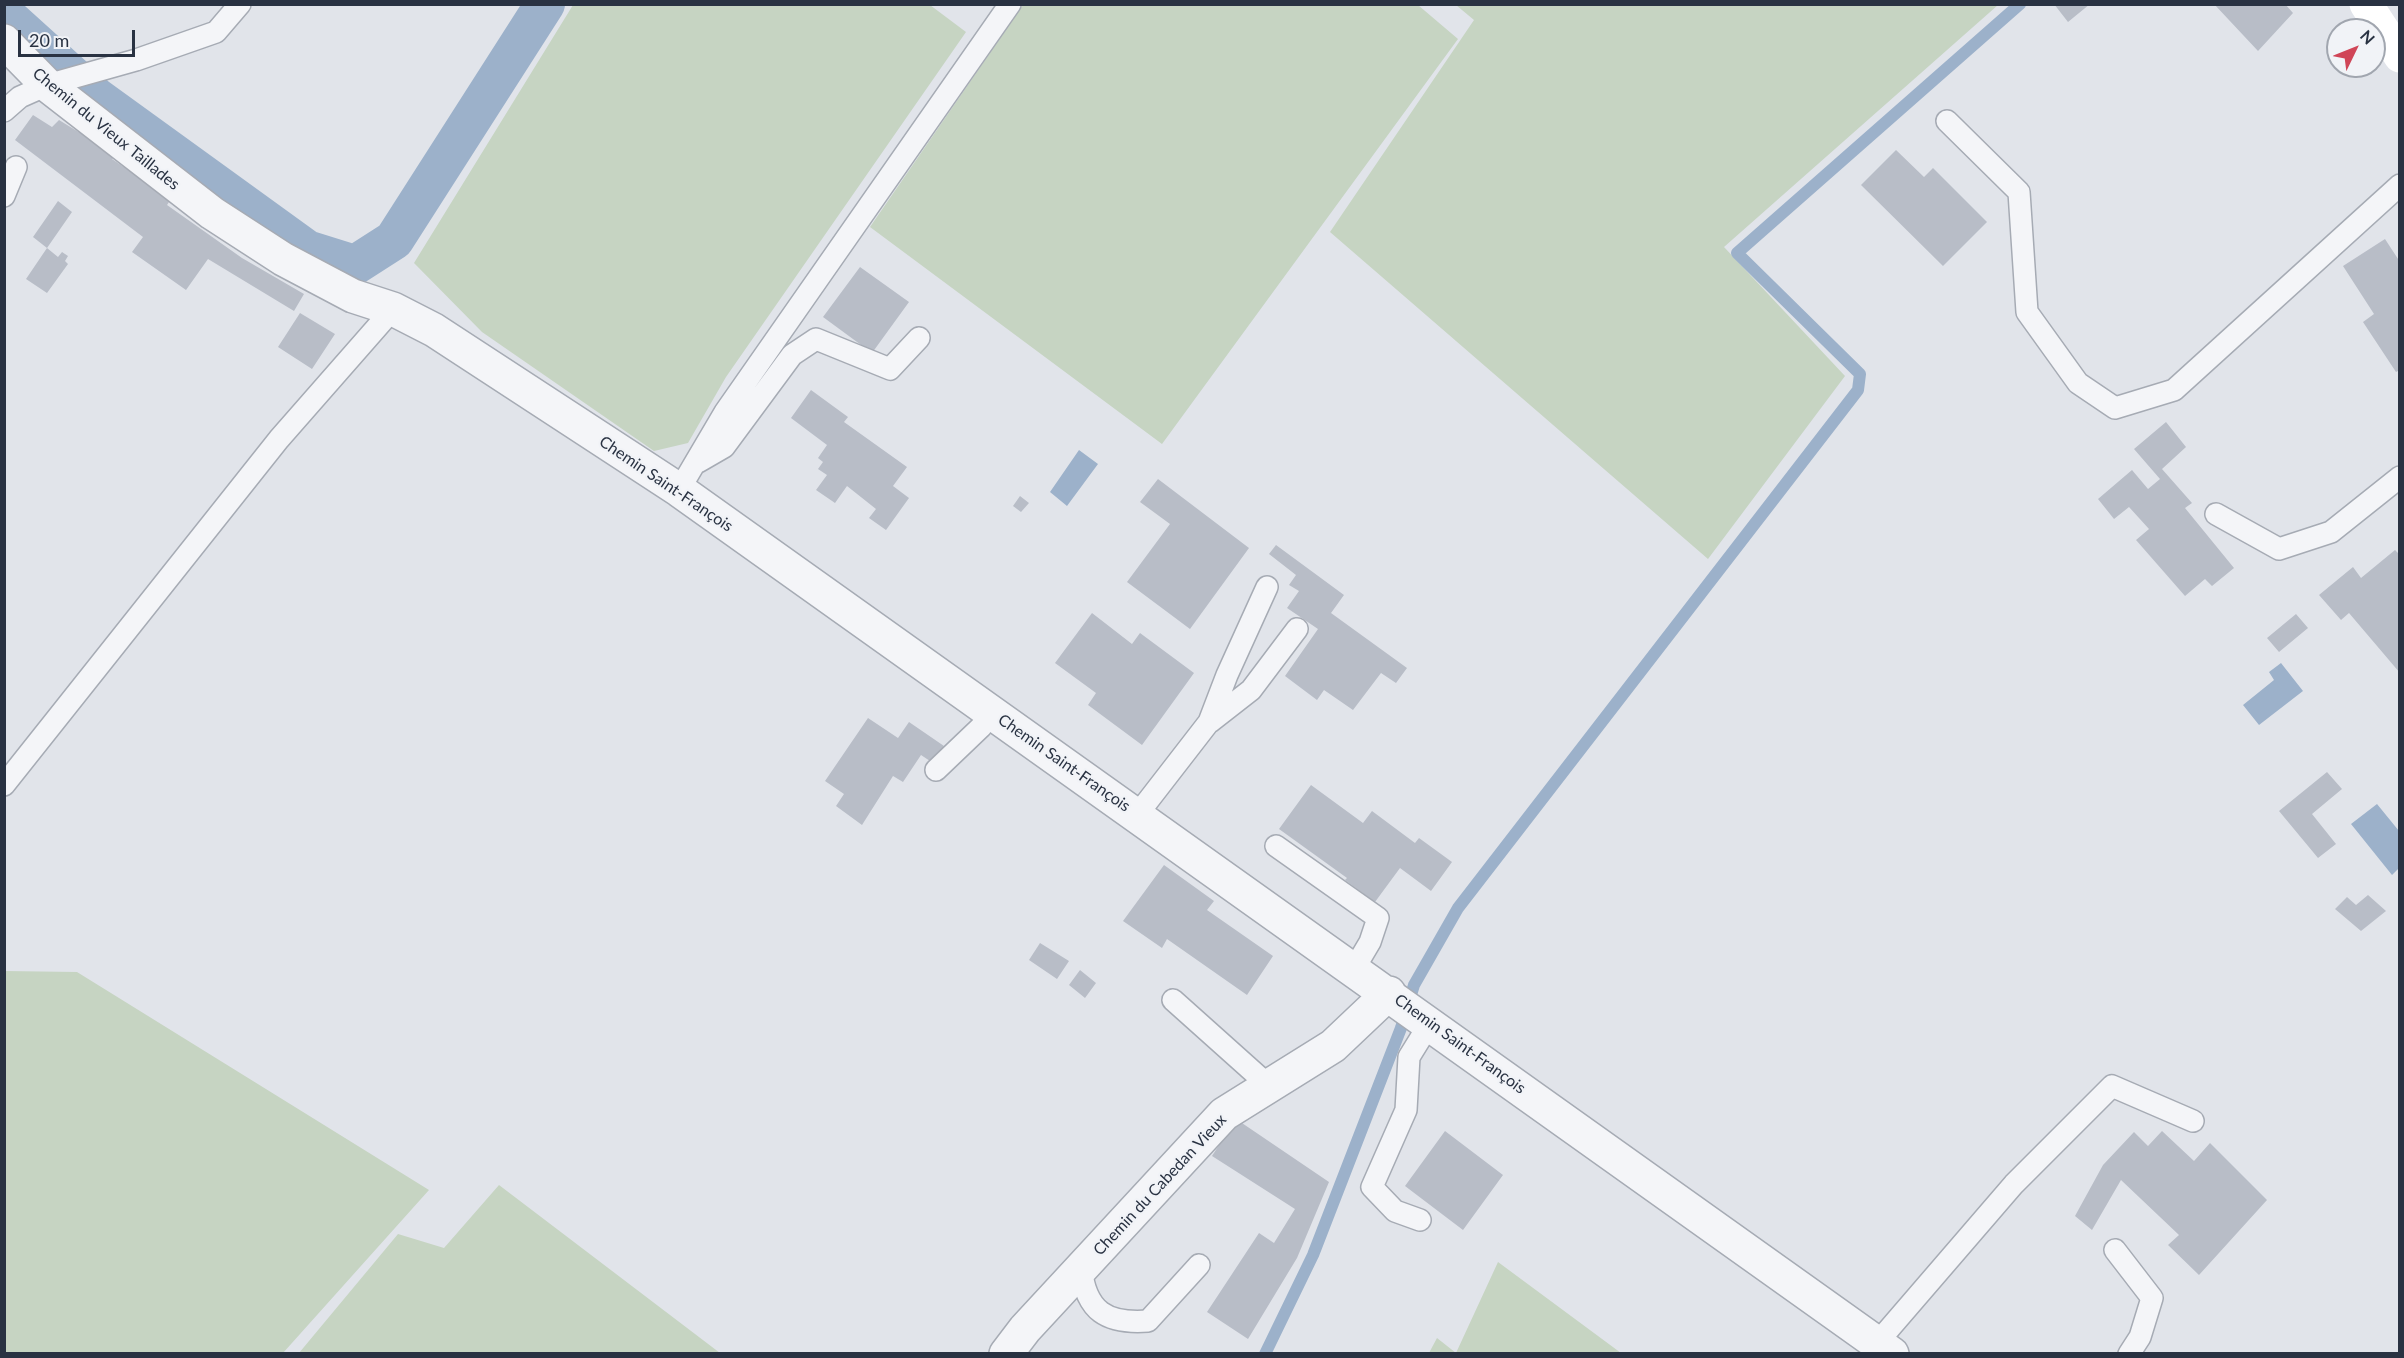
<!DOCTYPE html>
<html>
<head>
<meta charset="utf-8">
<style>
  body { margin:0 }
  #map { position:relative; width:2404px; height:1358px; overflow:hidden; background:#e1e4ea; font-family:Lato,sans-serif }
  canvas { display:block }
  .frame { position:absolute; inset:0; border:6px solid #293242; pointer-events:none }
  .north { position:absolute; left:2326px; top:18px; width:60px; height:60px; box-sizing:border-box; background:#f1f3f7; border:2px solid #a1a6af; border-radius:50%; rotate:47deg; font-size:16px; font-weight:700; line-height:24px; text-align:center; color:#293242 }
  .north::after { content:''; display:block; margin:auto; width:21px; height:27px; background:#d04557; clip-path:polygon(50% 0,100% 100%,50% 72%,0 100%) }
  .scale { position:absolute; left:18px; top:30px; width:117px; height:27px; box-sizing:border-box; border:3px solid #293242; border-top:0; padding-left:8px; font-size:18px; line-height:21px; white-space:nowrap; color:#293242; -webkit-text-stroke:4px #f1f3f7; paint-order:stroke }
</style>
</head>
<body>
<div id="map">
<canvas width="2404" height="1358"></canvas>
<div class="frame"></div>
<div class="north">N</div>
<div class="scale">20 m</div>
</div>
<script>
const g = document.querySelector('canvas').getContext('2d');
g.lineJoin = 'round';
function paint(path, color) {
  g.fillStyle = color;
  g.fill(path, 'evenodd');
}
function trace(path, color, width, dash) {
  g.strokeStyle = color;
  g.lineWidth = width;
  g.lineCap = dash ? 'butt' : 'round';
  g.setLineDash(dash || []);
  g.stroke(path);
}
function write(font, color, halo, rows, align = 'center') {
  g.font = font + ' Lato,sans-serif';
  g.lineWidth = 4.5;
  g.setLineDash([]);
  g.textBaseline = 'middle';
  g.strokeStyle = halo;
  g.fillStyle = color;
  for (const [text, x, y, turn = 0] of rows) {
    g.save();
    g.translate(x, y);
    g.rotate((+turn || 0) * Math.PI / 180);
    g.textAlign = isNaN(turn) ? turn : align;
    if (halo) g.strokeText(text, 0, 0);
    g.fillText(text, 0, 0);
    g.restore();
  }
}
paint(new Path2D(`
  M573,5h357l36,27 -240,345 -38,66 -34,8 -172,-119 -68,-69z
  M1023,5h395l40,34 -296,405 -292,-217z
  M1456,5h542l-274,242 121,129 -137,183 -378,-327 144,-212z
  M5,971l72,1 352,218 -146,163h-278z
  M499,1185l221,168h-421l99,-119 46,14z
  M1498,1262l123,91h-192l8,-15 19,15z`), '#c6d4c2');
paint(new Path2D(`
  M1079,450l19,14 -31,42 -17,-14z
  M2281,663l22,28 -44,34 -16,-20 31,-25 -5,-8z
  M2377,804l22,27v37l-7,7 -41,-51z`), '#9cb1ca');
trace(new Path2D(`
  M1265,1354l48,-99 88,-227 13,-43 44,-77 400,-518 2,-16 -123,-121 283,-249`), '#9cb1ca', 12);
trace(new Path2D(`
  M4,14l93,84 210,152 48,15 39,-25 151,-236`), '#9cb1ca', 40);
paint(new Path2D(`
  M2054,4h36l-22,18z
  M2214,4h71l8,9 -35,38z
  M33,115l19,12 7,-7 57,35 -4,4 59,40 -4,6 75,53 62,36 -10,17 -86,-52 -22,31 -54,-38 11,-15 -128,-97z
  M1896,150l28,27 9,-9 54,54 -44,44 -82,-81z
  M58,201l14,11 -25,36 -14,-11z
  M2385,239l15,23v108l-4,2 -33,-50 11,-8 -31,-48z
  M47,248l11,9 4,-5 6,4 -3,5 3,3 -21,29 -21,-14z
  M860,267l49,35 -37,51 -49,-36z
  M300,313l35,21 -23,35 -34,-22z
  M811,390l37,27 -4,5 63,45 -14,19 16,12 -23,32 -17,-12 7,-9 -29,-23 -12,17 -19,-13 11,-15 -9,-6 5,-7 -5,-4 9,-13 -36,-27z
  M2166,422l20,25 -24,22 30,34 -7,5 49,60 -22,18 -7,-7 -20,17 -49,-56 13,-11 -20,-22 -15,12 -16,-20 34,-29 16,19 12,-10 -26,-30z
  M1158,479l91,69 -59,81 -63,-47 43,-58 -30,-22z
  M1020,496l9,7 -8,9 -8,-6z
  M1276,545l68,50 -13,18 76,55 -11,15 -15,-10 -28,37 -29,-20 -7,10 -32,-24 33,-47 -31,-21 12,-17 -10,-6 7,-10 -27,-21z
  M2395,550l5,5v118l-51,-60 -8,7 -22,-25 34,-28 8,11z
  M1092,613l40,31 8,-11 54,40 -52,72 -54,-40 8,-12 -41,-30z
  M2296,614l12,14 -29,24 -12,-14z
  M868,718l30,20 11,-16 35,24 -11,17 -12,-8 -18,27 -10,-6 -31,49 -26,-19 8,-12 -19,-13z
  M2327,772l15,17 -30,25 24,30 -18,14 -39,-47z
  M1311,785l52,38 9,-12 43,32 4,-5 33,24 -21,29 -31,-23 -25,34 -30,-22 2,-2 -68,-49z
  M1164,865l50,36 -7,9 66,46 -26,39 -80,-56 -5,9 -39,-27z
  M2368,895l18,16 -25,20 -26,-22 12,-12 9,8z
  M1040,943l29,18 -12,18 -28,-19z
  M1080,970l16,13 -11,15 -16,-13z
  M1236,1119l93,63 -32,76 -49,81 -41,-27 52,-79 15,10 21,-34 -83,-53z
  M1445,1131l58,44 -40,55 -58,-44z
  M2162,1131l32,30 16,-18 57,57 -68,75 -31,-30 11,-10 -58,-55 -29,50 -17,-14 28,-51 31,-33 14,14z`), '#b8bdc7');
const lane = new Path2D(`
  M4,111l16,-14 27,-12 89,-25 80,-28 24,-28
  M1947,121l72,71 8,120 51,71 37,25 59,-18 226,-205
  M4,196l12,-29
  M698,462l26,-15 68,-92 24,-16 74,30 29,-31
  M679,490l46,-78 285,-408
  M2216,514l63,35 52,-17 69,-55
  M1210,722l41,-32 46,-61
  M936,770l45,-43 11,-15
  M4,785l275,-346 114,-130
  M1137,815l72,-93 18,-47 40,-88
  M1276,846l102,72 -8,24 -16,27
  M1173,1000l95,85
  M1420,1220l-25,-9 -23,-24 34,-77 3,-53 21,-34
  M2115,1250l37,48 -12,39 -11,17
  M1081,1268c5,44 26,56 67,53l51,-56
  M1877,1343l137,-159 98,-98 81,35`);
const street = new Path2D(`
  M4,41l43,44 165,128 71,46 70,37 40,13 41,21 245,160 1213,864
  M1006,1354l19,-25 199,-215 109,-68 56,-53`);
trace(lane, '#a6abb4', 24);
trace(street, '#a6abb4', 36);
trace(lane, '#f4f5f8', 21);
trace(street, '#f4f5f8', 33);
trace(new Path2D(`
  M2366,4l34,52`), '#fff', 33);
write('16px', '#293242', '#f1f3f7', [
  ["Chemin du Vieux Taillades",106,129,39],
  ["Chemin Saint-François",666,484,34],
  ["Chemin Saint-François",1064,763,35],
  ["Chemin Saint-François",1460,1044,36],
  ["Chemin du Cabedan Vieux",1160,1185,-47]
]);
</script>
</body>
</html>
